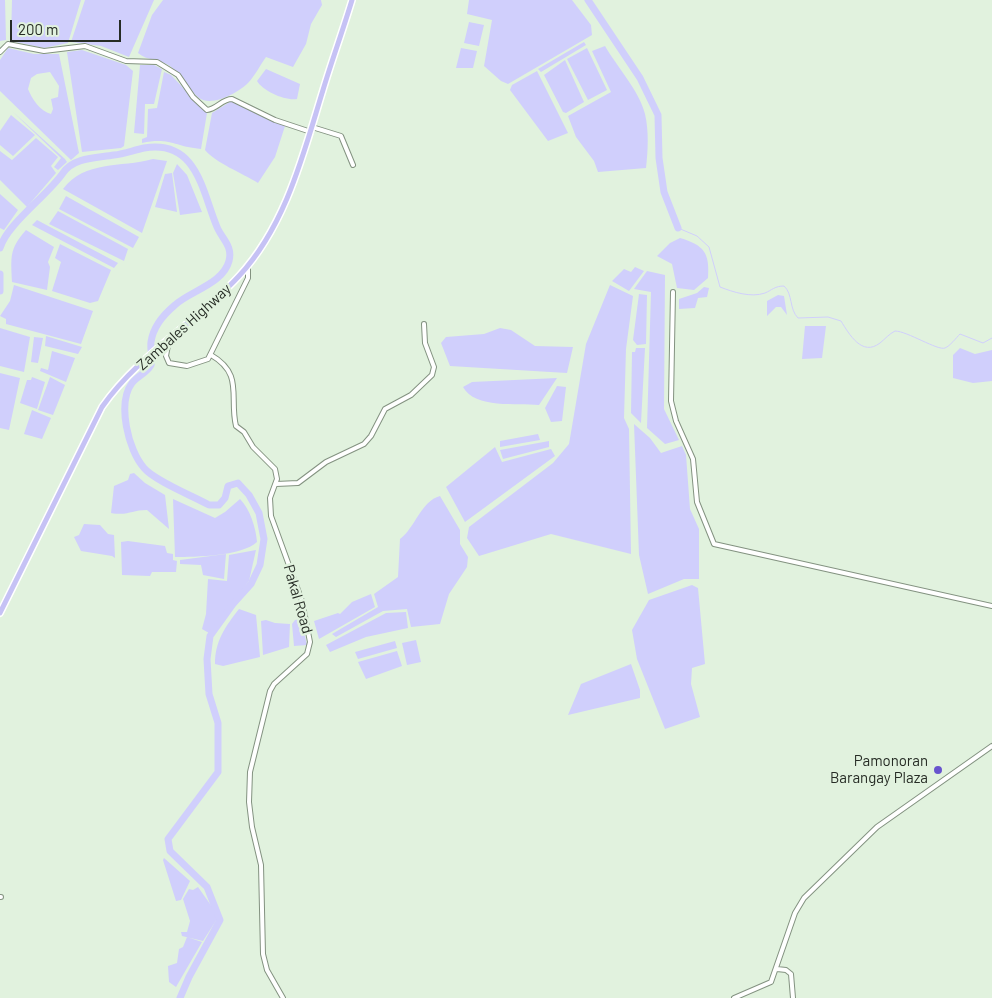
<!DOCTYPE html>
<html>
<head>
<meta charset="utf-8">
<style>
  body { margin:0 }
  #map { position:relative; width:992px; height:998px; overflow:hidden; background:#e1f2de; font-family:Barlow,sans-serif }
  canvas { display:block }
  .scale { position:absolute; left:10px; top:20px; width:111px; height:22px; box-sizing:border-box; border:2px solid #262c25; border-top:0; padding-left:6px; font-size:15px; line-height:18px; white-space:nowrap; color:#262c25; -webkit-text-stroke:4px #e1f2de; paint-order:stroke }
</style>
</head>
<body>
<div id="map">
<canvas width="992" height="998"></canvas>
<div class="scale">200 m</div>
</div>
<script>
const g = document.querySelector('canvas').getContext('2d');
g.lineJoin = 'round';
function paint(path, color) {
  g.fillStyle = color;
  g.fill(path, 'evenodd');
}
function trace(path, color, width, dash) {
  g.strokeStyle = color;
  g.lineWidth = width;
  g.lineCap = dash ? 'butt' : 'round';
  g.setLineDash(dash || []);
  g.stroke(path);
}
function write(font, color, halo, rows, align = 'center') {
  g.font = font + ' Barlow,sans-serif';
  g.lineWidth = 5;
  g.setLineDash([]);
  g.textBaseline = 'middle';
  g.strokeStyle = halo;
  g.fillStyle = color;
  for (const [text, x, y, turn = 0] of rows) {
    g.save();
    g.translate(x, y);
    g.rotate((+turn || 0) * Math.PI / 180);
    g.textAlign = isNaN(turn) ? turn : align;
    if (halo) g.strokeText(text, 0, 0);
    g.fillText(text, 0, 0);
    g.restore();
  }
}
paint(new Path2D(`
  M0,0h5l1,40 -6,1z
  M12,0h69l-13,43 -24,5 -33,-7z
  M85,0h69l-25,57 -28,-11 -30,-4z
  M163,0h158l1,5 -11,19 -5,20 -13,23 -27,-10c-6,8 -11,19 -18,26 -10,10 -36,24 -49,15 -11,-9 -18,-23 -29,-32 -10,-7 -23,-5 -32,-13l14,-38z
  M469,0h103l19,25 1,10 -84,49 -7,-3 -17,-15 8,-46 -25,-6z
  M469,22l15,3 -5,21 -15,-3z
  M584,42l2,3 -45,27 -3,-3z
  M605,46c12,21 34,44 40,68 4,17 3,37 1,54l-48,4 -4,-11 -18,-24 -8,-21 43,-24 -19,-41z
  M8,48l26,6h25l20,99 -8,7 -71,-69v-31zM50,72l9,14 -1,11 -7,2 2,10 -2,5c-11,-3 -19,-15 -23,-25l3,-11 6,-4z
  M461,48l16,3 -4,17h-17z
  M587,48l20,42 -19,10 -21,-41z
  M82,50l44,15 7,6 -9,75 -3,2 -39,4 -15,-100z
  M565,60l19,42 -18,11 -3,-1 -19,-37z
  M140,65h14l8,4 -8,35h-9l-1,30 -10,-1z
  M266,69l34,15 -3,15c-12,2 -34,-8 -40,-18z
  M537,71l31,62 -20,8 -38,-51 2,-5z
  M164,72l7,3 36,38 -6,36c-26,-2 -31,-12 -59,-6v-4l5,-2 1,-28 9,-1z
  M233,100l52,26 -10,31 -17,26c-16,-10 -42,-20 -53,-33l7,-37z
  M12,111l53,48 2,3 -9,8 -4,-3 7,-9z
  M11,115l24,20 -22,21 -13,-11v-14z
  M36,138l22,19 -7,9 5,7 -29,34 -27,-27v-29l12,9z
  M153,159l14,2 -25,72 -79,-44c22,-29 57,-21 90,-30z
  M177,164l10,11 15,37 -22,3 -7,-42z
  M172,173l5,39 -22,-5 10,-33z
  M0,194l18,16 -14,20 -4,-2z
  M66,196l73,41 -6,11 -74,-39z
  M58,211l70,38 -4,12 -75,-37z
  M37,220l81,43 -4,5 -82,-43z
  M26,230l28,17 -6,15 2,5 -3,23 -35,-8c-1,-25 -3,-33 14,-52z
  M680,238c24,7 30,15 28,40l-14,12 -17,-2 -5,-24 -15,-8 13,-13z
  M60,244l51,26 -13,31 -8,2 -38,-12 9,-29 -6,-4z
  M635,267l9,4 -15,20 -17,-10 12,-12 7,3z
  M647,271l18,4 -1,134 15,31 -14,4 -18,-16 4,-136 -17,-3z
  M14,285l79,26 -12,33 -75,-20v-5l-6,-3 10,-15z
  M610,285l23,11 -7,53 -2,69 5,11 2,125 -80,-20 -72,22 -12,-18 2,-11 84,-64 16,-19 17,-100z
  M704,287l5,1 -2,9 -9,1 -3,10 -16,1v-10l18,-6z
  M639,294l8,1 -1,49 -9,1 -4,-5z
  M778,295l6,1 3,19 -6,-8h-5l-9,9v-15z
  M805,326h21l-4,32 -20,1z
  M0,328l30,9 -6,35 -24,-6z
  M500,328l11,2 24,16 38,1 -6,26 -117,-7 -9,-23 5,-6 38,-3z
  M46,336l36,11 -4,7 -33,-8z
  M34,337l9,1 -5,25 -7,-1z
  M636,348h9l-4,75 -10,-10 1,-61h3z
  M960,348l15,6 17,-4v31l-19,2 -20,-5v-23z
  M52,351l23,7 -9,24 -26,-11 1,-3 7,2z
  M0,373l20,5 -11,52 -9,-2z
  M32,377l13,5 -8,27 -17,-6 7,-23h4z
  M50,377l15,8 -12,30 -15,-5z
  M557,378l-18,27c-22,-2 -64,4 -76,-18l9,-5z
  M557,386l9,1 -4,34 -11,1 -6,-14z
  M32,410l19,8 -9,21 -18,-5z
  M634,424l16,14 11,15 21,-7 4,9 4,54 9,20v50h-15l-36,15 -9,-39z
  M538,434l2,6 -40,7v-6z
  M549,441v6l-46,12 -3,-9z
  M495,447l7,15 49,-13 4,7 -90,66 -19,-35z
  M134,473l11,10 20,12 4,34 -22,-19c-16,0 -18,6 -36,3l3,-27 14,-6 2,-6z
  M440,496l20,34v14l8,13 -1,10 -18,27 -9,30 -29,3 -4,-18 -24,2 -47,26 -4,-3 46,-27 -4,-13 24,-17 2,-38c15,-11 21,-38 40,-43z
  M173,499l42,19 10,-6 15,-13c10,10 16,29 17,43 -15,14 -61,15 -82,15z
  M84,524l16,1 8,9 6,1 1,23 -3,-2 -31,-5 -7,-14 5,-2z
  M128,541l37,5 2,7 6,1v6l4,1 -1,11h-24l-2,4 -28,-1 -1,-33z
  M256,550l-7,31 -40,52 -7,-4 4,-15 2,-35 19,2 2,-26z
  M226,554l-2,25 -21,-4 -2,-10 -21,-1v-4z
  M692,585l6,3 7,76 -13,4 -1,16 9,33 -35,12 -28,-70 -5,-29 17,-30z
  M371,594l4,13 -56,32 -5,-18 24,-8 2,1 12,-12z
  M239,609l17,6 4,42 -37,9 -8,-2c0,-23 10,-37 24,-55z
  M406,612l2,16 -42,9 -36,15 -4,-7 60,-32z
  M301,619l6,26 -13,1 -2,-22 3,-4z
  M266,620l9,3 15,1 -1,23 -26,8 -2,-34z
  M416,640l5,22 -14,3 -5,-22z
  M395,641l2,7 -39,11 -3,-7z
  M397,651l5,15 -36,13 -8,-17z
  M631,664l9,26v8l-72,17 13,-31z
  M164,858l26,23 -9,19 -5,1 -13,-41z
  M198,887l17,24 2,8 -14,22 -21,-5 -1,-4h6l3,-11 -7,-22 6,-10 4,1z
  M187,937l15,5 -26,45 -7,-5 -1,-16 9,-3 2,-14 4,-2z`), '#d0cffc');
trace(new Path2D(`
  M678,228l19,8 12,11 11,40c13,5 31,11 45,6 7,-3 10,-7 19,-7 9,8 5,23 14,32l30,-1 13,4c8,13 21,36 39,22 5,-4 9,-9 15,-12 12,0 43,20 50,17 5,-2 11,-10 15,-14l23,9 9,-5`), '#d0cffc', 1);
trace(new Path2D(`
  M588,0l52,78 18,37 1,43 5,34 14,36
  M0,248c7,-24 47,-52 63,-75 11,-16 34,-15 51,-18 10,-1 20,-5 30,-7 53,-9 58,43 73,79 5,12 16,19 12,34 -6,23 -39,30 -54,44 -12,10 -22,22 -24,37 -1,8 2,16 0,23 -5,9 -13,10 -19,18 -15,20 -4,67 12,85 11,13 49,28 65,37h10l6,-7 3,-12 10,-3 11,12 10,18 5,26 -4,26 -9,19 -18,20 -23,32 -3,23 2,35 9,29v49l-50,67 2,12 37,36 13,33 -31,57 -9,21
  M0,274v17`), '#d0cffc', 7);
const minor = new Path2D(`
  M0,52l8,-8 36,7 41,-5 41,15 31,1 21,13 15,22 14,13c10,-1 15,-11 25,-11l43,21 36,12
  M312,127l29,9 12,29
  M673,292l-2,109 5,20 17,38 4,43 17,42 278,62
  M169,340l-3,16 3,7 18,3 21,-7 40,-81v-13
  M211,355c33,19 18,42 25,71l8,6 9,15 22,22 2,10 -7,19 1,18 31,85 8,41 -3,12 -33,30 -4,7 -20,81 -1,30 3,25 9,38 2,89 4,16 16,28
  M276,484l22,-1 28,-21 38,-18 7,-8 14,-27 26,-14 21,-20 2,-8 -9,-24 -1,-19
  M0,897h1
  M777,969l9,1 5,4 2,24
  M734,998l37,-16 24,-69 9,-15 73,-71 115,-81`);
const major = new Path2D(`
  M0,613l102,-206c36,-52 95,-85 137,-131 47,-51 64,-121 84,-186 9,-30 20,-60 29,-90`);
trace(minor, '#839280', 6);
trace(major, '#fff', 8);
trace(minor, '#fff', 4);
trace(major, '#c6c2f5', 5);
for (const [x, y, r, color] of [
  [938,770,5,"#6854ce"]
]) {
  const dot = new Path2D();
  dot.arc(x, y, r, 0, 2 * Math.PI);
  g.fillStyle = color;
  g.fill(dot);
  trace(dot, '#e1f2de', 2);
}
write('15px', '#262c25', '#e1f2de', [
  ["Zambales Highway",184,327,-42],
  ["Pakal Road",298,599,74]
]);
write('15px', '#262c25', '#e1f2de', [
  ["Pamonoran",928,761],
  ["Barangay Plaza",928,778]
], 'right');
</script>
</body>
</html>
